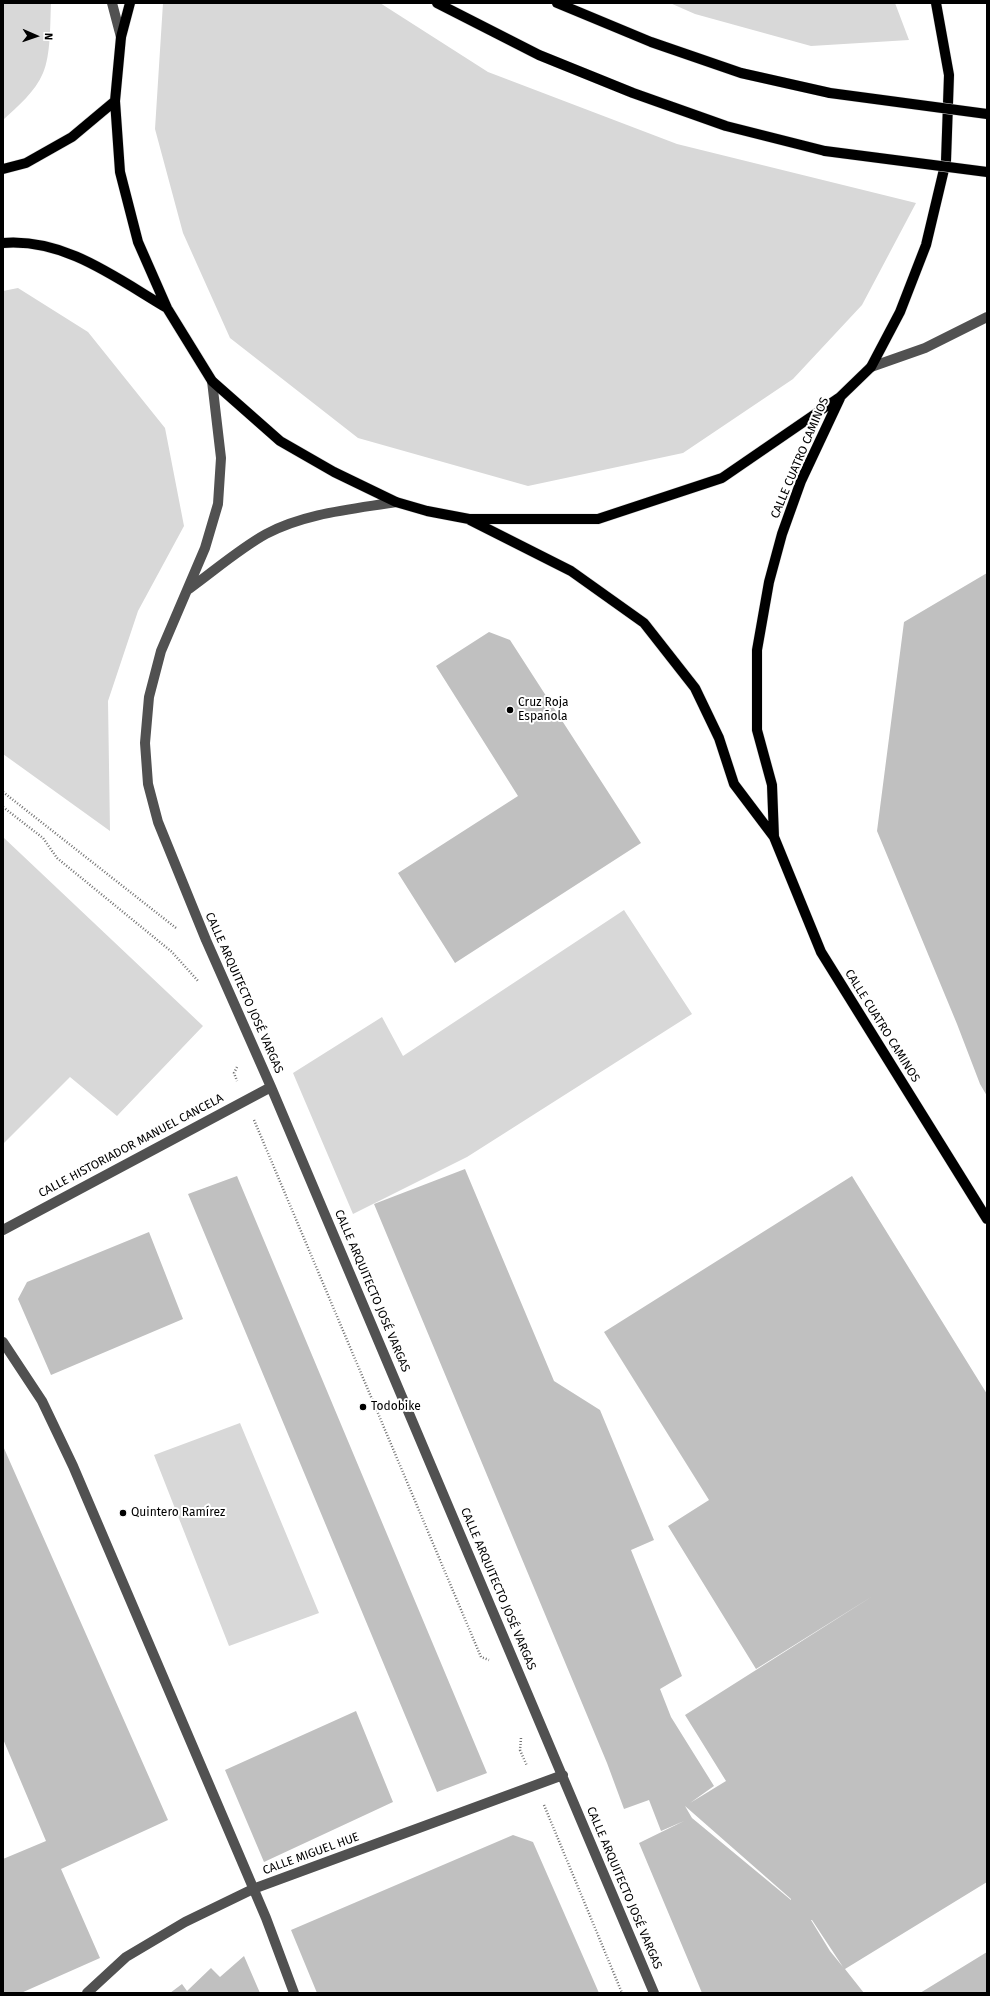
<!DOCTYPE html>
<html>
<head>
<meta charset="utf-8">
<style>
  body { margin:0 }
  #map { position:relative; width:990px; height:1996px; overflow:hidden; background:#fff; font-family:"Fira Sans",sans-serif }
  canvas { display:block }
  .frame { position:absolute; inset:0; border:4px solid #000; pointer-events:none }
  .north { position:absolute; left:16px; top:16px; width:40px; height:40px; -webkit-text-stroke:3px #fff; paint-order:stroke; rotate:92deg; font-size:11px; font-weight:700; line-height:16px; text-align:center; color:#000 }
  .north::after { content:''; display:block; margin:auto; width:14px; height:18px; background:#000; clip-path:polygon(50% 0,100% 100%,50% 72%,0 100%) }
</style>
</head>
<body>
<div id="map">
<canvas width="990" height="1996"></canvas>
<div class="frame"></div>
<div class="north">N</div>
</div>
<script>
const g = document.querySelector('canvas').getContext('2d');
g.lineJoin = 'round';
function paint(path, color) {
  g.fillStyle = color;
  g.fill(path, 'evenodd');
}
function trace(path, color, width, dash) {
  g.strokeStyle = color;
  g.lineWidth = width;
  g.lineCap = dash ? 'butt' : 'round';
  g.setLineDash(dash || []);
  g.stroke(path);
}
function write(font, color, halo, rows, align = 'center') {
  g.font = font + ' "Fira Sans",sans-serif';
  g.lineWidth = 4;
  g.setLineDash([]);
  g.textBaseline = 'middle';
  g.strokeStyle = halo;
  g.fillStyle = color;
  for (const [text, x, y, turn = 0] of rows) {
    g.save();
    g.translate(x, y);
    g.rotate((+turn || 0) * Math.PI / 180);
    g.textAlign = isNaN(turn) ? turn : align;
    if (halo) g.strokeText(text, 0, 0);
    g.fillText(text, 0, 0);
    g.restore();
  }
}
paint(new Path2D(`
  M3,3h48c-1,20 0,52 -8,70 -8,19 -25,33 -40,47z
  M163,3h217l108,69 189,72 239,59 -54,102 -69,74 -110,74 -155,33 -170,-48 -128,-100 -47,-105 -28,-104z
  M670,3h225l14,37 -98,6 -116,-32z
  M18,288l70,44 77,96 19,98 -46,85 -30,90 2,130 -107,-77v-463z
  M3,837l200,189 -86,90 -47,-39 -67,67z
  M624,910l68,104 -225,143 -114,57 -60,-141 89,-56 21,39z
  M240,1423l79,190 -90,33 -75,-191z`), '#d8d8d8');
paint(new Path2D(`
  M987,573v523l-7,-12 -23,-60 -80,-193 27,-209z
  M489,632l21,8 131,203 -186,120 -57,-90 120,-77 -82,-130z
  M465,1169l89,212 46,29 54,130 -23,10 51,126 -22,13 11,28 43,69 -24,17 36,-22 -41,-66 191,-121 -120,75 -88,-143 41,-26 -105,-168 248,-156 135,218v488l-142,87 19,24h-162l-63,-150 45,-22 -23,10 -12,-31 -25,9 -17,-46 -233,-559zM685,1806l106,93v1l-99,-82zM811,1920h1l31,47 -13,-16z
  M237,1176l250,597 -50,19 -249,-598z
  M149,1232l34,87 -132,56 -33,-76 9,-17z
  M3,1446l165,374 -107,49 39,89 -79,35h-18v-134l43,-18 -43,-102z
  M356,1711l37,91 -129,60 -39,-92z
  M513,1835l20,7 66,151h-282l-26,-63z
  M987,1952v41h-67z
  M244,1956l16,37h-90l12,-9 5,7 24,-23 9,9z`), '#c0c0c0');
const major = new Path2D(`
  M130,3l-9,34 -6,64 5,71 18,70 29,66 45,73 68,60 54,31 62,30 31,9 42,8h129l124,-41 118,-81 31,-30 29,-55 26,-67 20,-84 3,-86 -13,-72
  M437,3l102,52 94,38 93,33 99,25
  M557,3l94,39 90,31 89,20
  M3,169l23,-6 46,-26 43,-36
  M3,243c62,-5 113,35 164,65
  M470,520l101,51 73,52 51,65 24,50 15,46 40,53 47,115 166,267
  M774,837l-2,-52 -15,-55v-80l12,-68 13,-48 19,-53 39,-83`);
trace(major, '#dbdbdb', 11);
trace(new Path2D(`
  M3,792l173,136
  M3,807l40,31 14,20 115,94 26,29
  M237,1067l-3,6 3,8
  M254,1120l227,537 8,3
  M521,1738l-1,12 7,16
  M544,1805l78,188`), '#737373', 2.5, [1, 2]);
trace(new Path2D(`
  M112,3l9,34
  M871,367l54,-19 62,-31
  M212,381l9,77 -3,46 -13,44 -44,103 -12,46 -4,46 3,41 10,38 48,118 65,147 383,906
  M189,589c25,-18 50,-40 77,-55 39,-21 88,-25 130,-32
  M3,1230l268,-143
  M3,1342l39,59 31,65 193,452 28,75
  M87,1993l39,-36 59,-35 68,-33 310,-114`), '#515151', 10);
trace(major, '#000', 10);
const majorBridge = new Path2D(`
  M830,93l157,21
  M825,151l162,21`);
trace(majorBridge, '#dbdbdb', 11, []);
trace(majorBridge, '#000', 10);
for (const [x, y, r, color] of [
  [510,710,4,"#000"],
  [363,1407,4,"#000"],
  [123,1513,4,"#000"]
]) {
  const dot = new Path2D();
  dot.arc(x, y, r, 0, 2 * Math.PI);
  g.fillStyle = color;
  g.fill(dot);
  trace(dot, '#fff', 1.5);
}
write('12px', '#000', '#fff', [
  ["CALLE CUATRO CAMINOS",800,458,-67],
  ["CALLE ARQUITECTO JOSÉ VARGAS",244,993,66],
  ["CALLE CUATRO CAMINOS",882,1026,58],
  ["CALLE HISTORIADOR MANUEL CANCELA",131,1146,-28],
  ["CALLE ARQUITECTO JOSÉ VARGAS",372,1291,67],
  ["CALLE ARQUITECTO JOSÉ VARGAS",498,1589,67],
  ["CALLE MIGUEL HUE",311,1854,-20],
  ["CALLE ARQUITECTO JOSÉ VARGAS",624,1888,67]
]);
write('12px', '#000', '#fff', [
  ["Cruz Roja",518,703],
  ["Española",518,717],
  ["Todobike",371,1407],
  ["Quintero Ramírez",131,1513]
], 'left');
</script>
</body>
</html>
